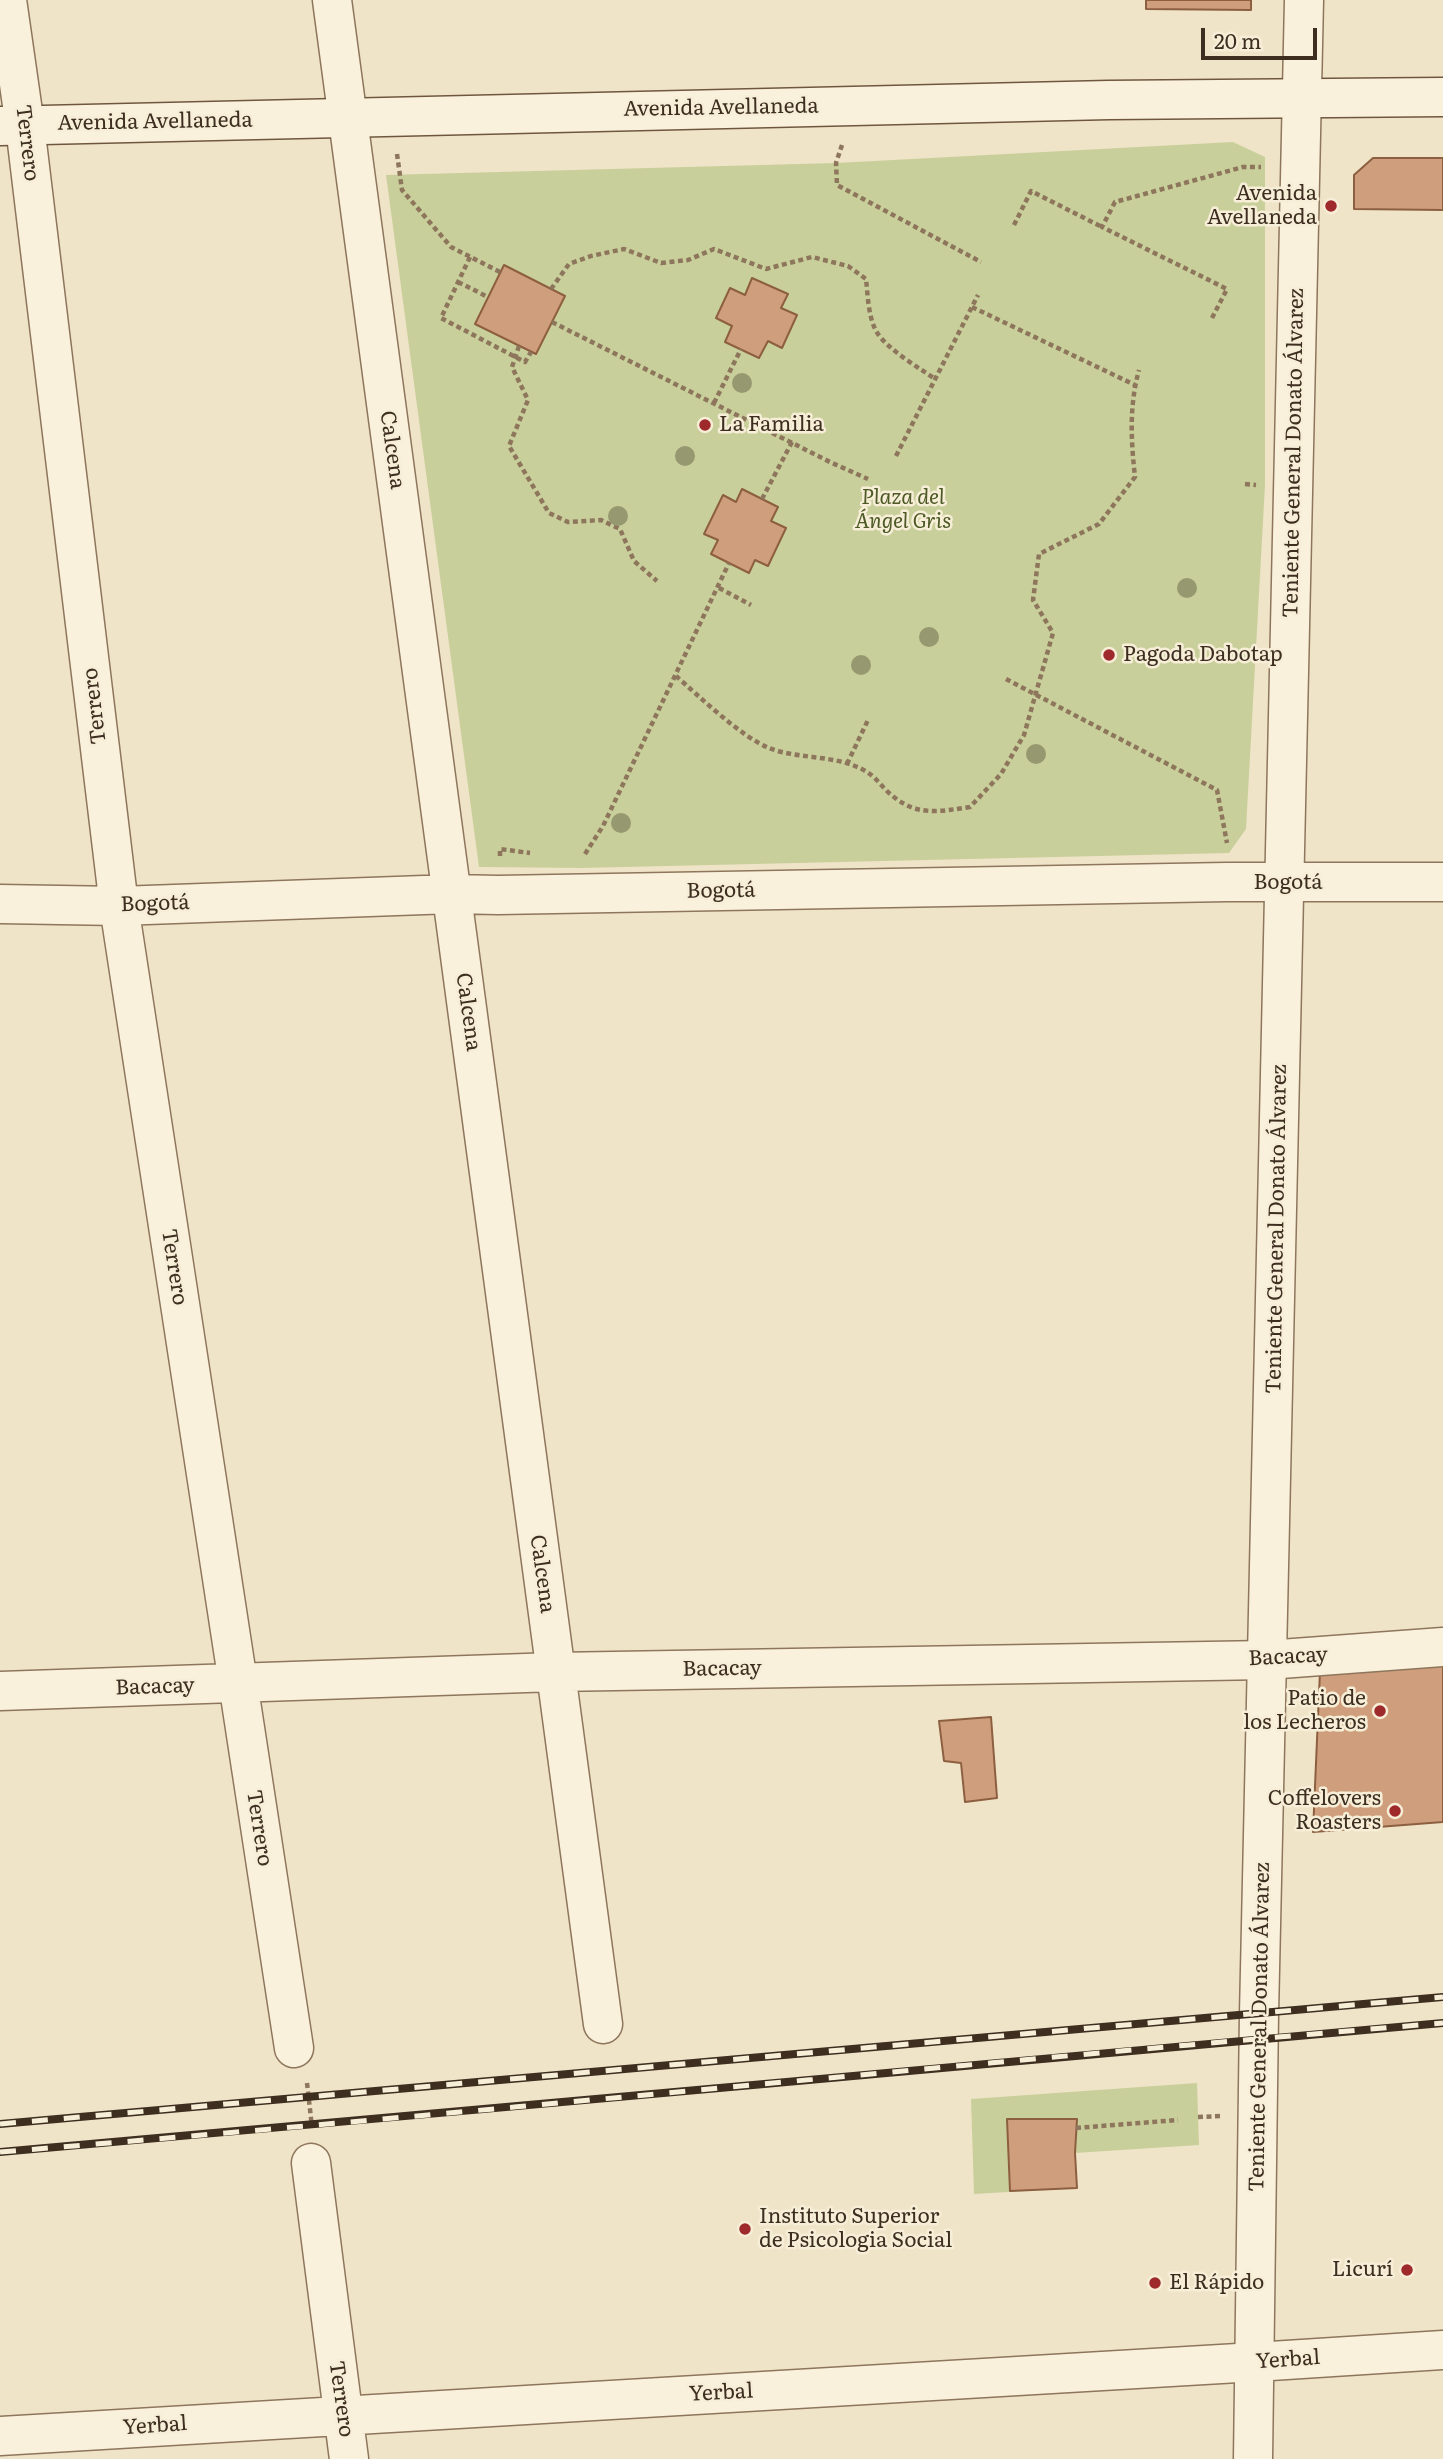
<!DOCTYPE html>
<html>
<head>
<meta charset="utf-8">
<style>
  body { margin:0 }
  #map { position:relative; width:1443px; height:2459px; overflow:hidden; background:#f0e4c8; font-family:Literata,serif }
  canvas { display:block }
  .scale { position:absolute; left:1201px; top:28px; width:116px; height:32px; box-sizing:border-box; border:4px solid #3d2e20; border-top:0; padding-left:9px; font-size:21px; line-height:24px; white-space:nowrap; color:#3d2e20; -webkit-text-stroke:5px #f7eed8; paint-order:stroke }
</style>
</head>
<body>
<div id="map">
<canvas width="1443" height="2459"></canvas>
<div class="scale">20 m</div>
</div>
<script>
const g = document.querySelector('canvas').getContext('2d');
g.lineJoin = 'round';
function paint(path, color) {
  g.fillStyle = color;
  g.fill(path, 'evenodd');
}
function trace(path, color, width, dash) {
  g.strokeStyle = color;
  g.lineWidth = width;
  g.lineCap = dash ? 'butt' : 'round';
  g.setLineDash(dash || []);
  g.stroke(path);
}
function write(font, color, halo, rows, align = 'center') {
  g.font = font + ' Literata,serif';
  g.lineWidth = 5;
  g.setLineDash([]);
  g.textBaseline = 'middle';
  g.strokeStyle = halo;
  g.fillStyle = color;
  for (const [text, x, y, turn = 0] of rows) {
    g.save();
    g.translate(x, y);
    g.rotate((+turn || 0) * Math.PI / 180);
    g.textAlign = isNaN(turn) ? turn : align;
    if (halo) g.strokeText(text, 0, 0);
    g.fillText(text, 0, 0);
    g.restore();
  }
}
paint(new Path2D(`
  M1233,142l32,15v328l-19,344 -17,24 -647,15 -103,-1 -93,-692 450,-12z
  M1197,2083l2,62 -124,8 2,35 -103,6 -3,-95z`), '#c9cf9b');
const building = new Path2D(`
  M1146,0h105v10l-105,-1z
  M1373,158h70v52l-89,-1v-34z
  M504,265l61,31 -29,58 -61,-30z
  M752,278l36,16 -7,14 16,7 -15,33 -14,-7 -9,17 -34,-16 7,-16 -16,-8 14,-30 15,7z
  M742,489l36,18 -7,14 15,7 -18,38 -13,-6 -6,13 -38,-19 7,-14 -14,-6 19,-39 13,7z
  M1443,1663v159l-130,10 7,-161z
  M991,1717l6,81 -32,4 -4,-39 -17,-2 -5,-40z
  M1007,2119h70l-2,34 2,35 -67,3z`);
paint(building, '#cf9f7d');
trace(building, '#8d5f41', 2);
const minor = new Path2D(`
  M7,0l18,126 94,780 175,1142
  M332,0l271,2024
  M0,904l119,2 333,-12 46,1 729,-13h216
  M0,1691l555,-19 712,-12 176,-13
  M311,2163l38,296
  M0,2436l1255,-74`);
const tertiary = new Path2D(`
  M1255,2362l188,-12
  M1253,2459l6,-445 45,-2014`);
const secondary = new Path2D(`
  M0,126l1109,-26 334,-3`);
trace(minor, '#8d765c', 41);
trace(tertiary, '#8d765c', 41);
trace(secondary, '#6f573f', 41);
trace(new Path2D(`
  M842,145l-6,18 1,22 144,77
  M397,154l5,36 49,57 49,25
  M1014,225l17,-34 71,36
  M470,257l-29,61 84,44 6,-10
  M458,282l30,15
  M551,289l18,-25 22,-8 33,-7 37,14 27,-3 26,-11 52,20 46,-12 36,9 18,13c2,17 2,40 12,55 12,17 40,33 57,45
  M972,307l163,78
  M1212,318l15,-29 -125,-62 13,-25 128,-35h18
  M552,322l278,140 38,17
  M519,346l-7,21 16,33 -19,46 40,67 19,9 33,-2 19,9 14,32 23,20
  M714,403l27,-54
  M896,456l82,-161
  M1245,484l11,1
  M762,499l30,-57
  M719,588l32,17
  M676,676c24,21 64,60 93,72 31,12 69,6 98,24 10,6 17,18 27,25 25,20 47,14 76,10l31,-33 23,-39 29,-102 -20,-33 6,-46 60,-30 36,-47c-4,-36 -6,-71 4,-107
  M1006,679l211,111 10,53
  M847,764l21,-44
  M585,854l18,-28 126,-263
  M500,856v-7l30,4
  M307,2083l5,44
  M1198,2117l23,-1
  M1076,2128l102,-8`), '#8d765c', 4.5, [5, 3.5]);
trace(minor, '#faf1dc', 38);
trace(tertiary, '#faf1dc', 38);
trace(secondary, '#faf1dc', 38);
const rail = new Path2D(`
  M0,2124l1443,-127
  M0,2152c481,-39 962,-89 1443,-129`);
trace(rail, '#3d2e20', 8);
trace(rail, '#f7eed8', 5, [16]);
g.fillStyle = '#96986f';
for (const [x, y] of [
  [742,383],
  [685,456],
  [618,516],
  [1187,588],
  [929,637],
  [861,665],
  [1036,754],
  [621,823]
]) {
  g.beginPath();
  g.arc(x, y, 10, 0, 2 * Math.PI);
  g.fill();
}
for (const [x, y, r, color] of [
  [1331,206,7,"#9e2a2b"],
  [705,425,7,"#9e2a2b"],
  [1109,655,7,"#9e2a2b"],
  [1380,1711,7,"#9e2a2b"],
  [1395,1811,7,"#9e2a2b"],
  [745,2229,7,"#9e2a2b"],
  [1407,2270,7,"#9e2a2b"],
  [1155,2283,7,"#9e2a2b"]
]) {
  const dot = new Path2D();
  dot.arc(x, y, r, 0, 2 * Math.PI);
  g.fillStyle = color;
  g.fill(dot);
  trace(dot, '#f7eed8', 2.5);
}
write('21px', '#3d2e20', '#f7eed8', [
  ["Avenida Avellaneda",721,108,-1],
  ["Avenida Avellaneda",155,122,-1],
  ["Terrero",27,143,83],
  ["Calcena",392,450,82],
  ["Teniente General Donato Álvarez",1294,453,-89],
  ["Terrero",95,706,-97],
  ["Bogotá",1288,883],
  ["Bogotá",721,891,-1],
  ["Bogotá",155,904,-2],
  ["Calcena",468,1012,82],
  ["Teniente General Donato Álvarez",1277,1229,-89],
  ["Terrero",174,1267,81],
  ["Calcena",542,1574,82],
  ["Bacacay",1288,1657,-3],
  ["Bacacay",722,1669,-1],
  ["Bacacay",155,1687,-2],
  ["Terrero",259,1828,81],
  ["Teniente General Donato Álvarez",1260,2027,-89],
  ["Yerbal",1288,2360,-4],
  ["Yerbal",721,2393,-3],
  ["Terrero",341,2399,82],
  ["Yerbal",155,2426,-4]
]);
write('21px', '#3d2e20', '#f7eed8', [
  ["Avenida",1317,194],
  ["Avellaneda",1317,218],
  ["La Familia",719,425,"left"],
  ["Pagoda Dabotap",1123,655,"left"],
  ["Patio de",1366,1699],
  ["los Lecheros",1366,1723],
  ["Coffelovers",1381,1799],
  ["Roasters",1381,1823],
  ["Instituto Superior",759,2217,"left"],
  ["de Psicologia Social",759,2241,"left"],
  ["Licurí",1393,2270],
  ["El Rápido",1169,2283,"left"]
], 'right');
write('italic 21px', '#4d5a26', '#f7eed8', [
  ["Plaza del",903,498],
  ["Ángel Gris",903,522]
]);
</script>
</body>
</html>
